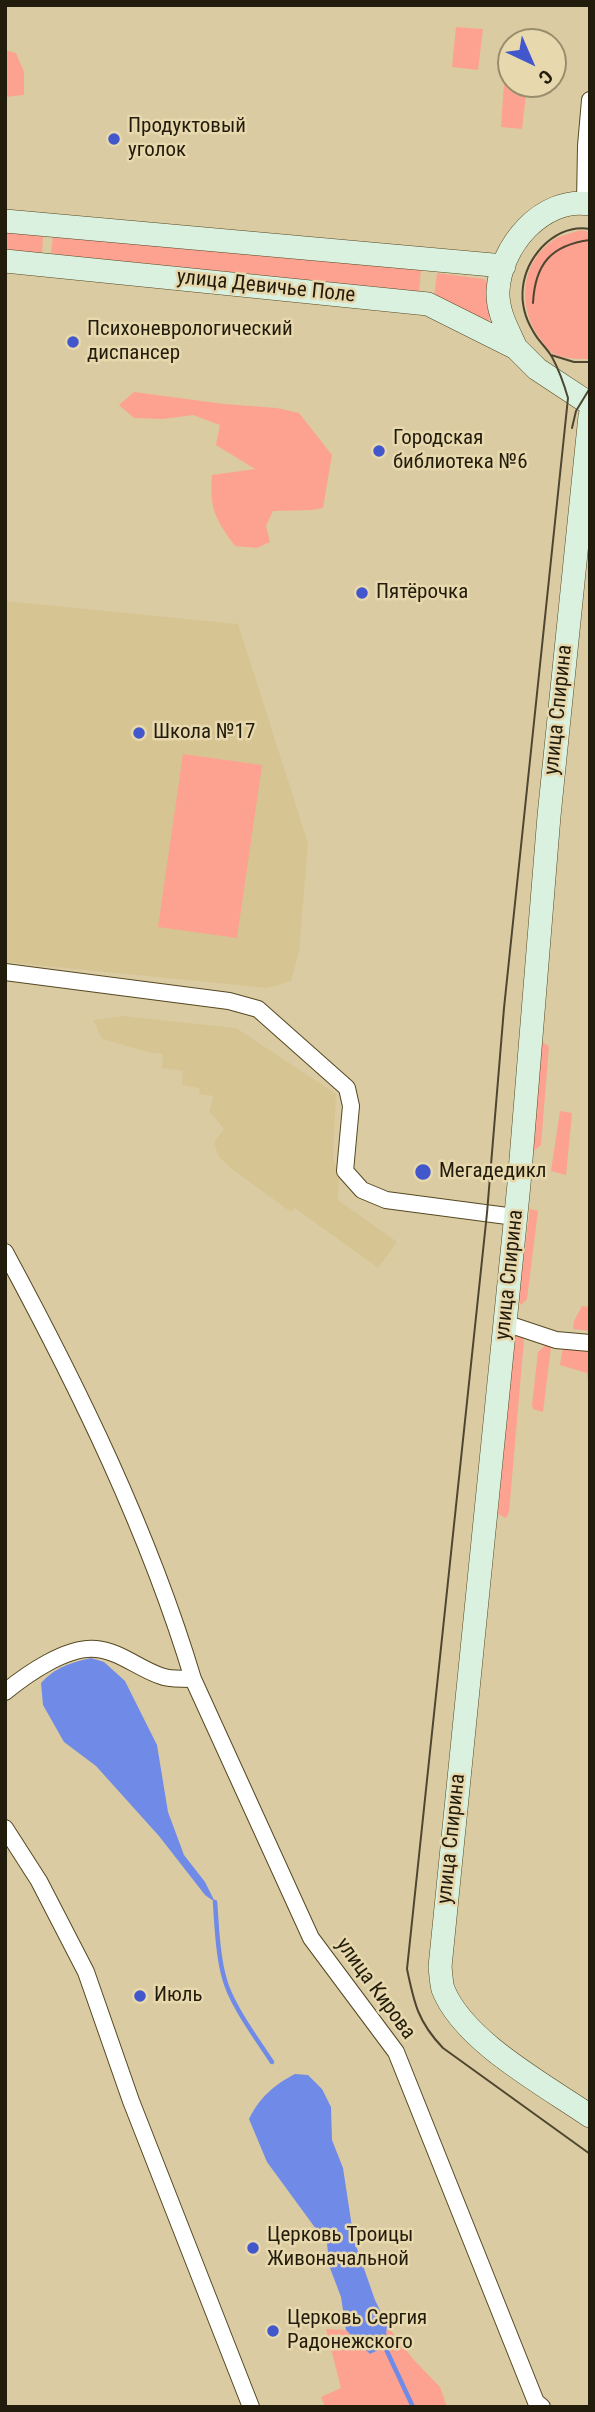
<!DOCTYPE html>
<html>
<head>
<meta charset="utf-8">
<style>
  body { margin:0 }
  #map { position:relative; width:595px; height:2412px; overflow:hidden; background:#dacba2; font-family:"Roboto Condensed",sans-serif }
  canvas { display:block }
  .frame { position:absolute; inset:0; border:7px solid #221c0c; pointer-events:none }
  .north { position:absolute; left:497px; top:28px; width:70px; height:70px; box-sizing:border-box; background:#e7d8ae; border:2px solid #988d6d; border-radius:50%; rotate:136deg; font-size:19px; font-weight:700; line-height:28px; text-align:center; color:#221c0c }
  .north::after { content:''; display:block; margin:auto; width:24px; height:32px; background:#4257cb; clip-path:polygon(50% 0,100% 100%,50% 72%,0 100%) }
</style>
</head>
<body>
<div id="map">
<canvas width="595" height="2412"></canvas>
<div class="frame"></div>
<div class="north">С</div>
</div>
<script>
const g = document.querySelector('canvas').getContext('2d');
g.lineJoin = 'round';
function paint(path, color) {
  g.fillStyle = color;
  g.fill(path, 'evenodd');
}
function trace(path, color, width, dash) {
  g.strokeStyle = color;
  g.lineWidth = width;
  g.lineCap = dash ? 'butt' : 'round';
  g.setLineDash(dash || []);
  g.stroke(path);
}
function write(font, color, halo, rows, align = 'center') {
  g.font = font + ' "Roboto Condensed",sans-serif';
  g.lineWidth = 5;
  g.setLineDash([]);
  g.textBaseline = 'middle';
  g.strokeStyle = halo;
  g.fillStyle = color;
  for (const [text, x, y, turn = 0] of rows) {
    g.save();
    g.translate(x, y);
    g.rotate((+turn || 0) * Math.PI / 180);
    g.textAlign = isNaN(turn) ? turn : align;
    if (halo) g.strokeText(text, 0, 0);
    g.fillText(text, 0, 0);
    g.restore();
  }
}
paint(new Path2D(`
  M5,601l233,23 70,219 -9,109 -8,29 -24,7 -262,-26z
  M123,1016l113,12 100,66 -3,65 6,18 -1,23 59,42 -19,26 -83,-60 -4,4 -62,-45 -11,-12 -4,-13 10,-13 -15,-18 5,-15 -15,-2 1,-6 -18,-3 1,-14 -21,-3 1,-14 -15,-2 -46,-13 -9,-19z`), '#d6c493');
paint(new Path2D(`
  M456,27l27,2 -5,41 -26,-3z
  M5,50l11,3 8,19v23l-19,2z
  M504,84l23,2 -5,43 -21,-2z
  M5,228l33,3 5,6 -1,15 -4,3 -33,-2z
  M581,230l9,2v127c-12,0 -28,0 -38,-6 -5,-4 -10,-12 -14,-17 -21,-32 -17,-75 17,-97 7,-4 18,-6 26,-9z
  M57,233l364,36 -2,24 -362,-37 -6,-4 2,-15z
  M437,273l47,6 5,5v41l-55,-28z
  M134,392l90,12 53,4 22,5 33,42 -9,53 -11,2 -39,1 -7,15 4,16 -13,6 -22,-2c-19,-26 -26,-37 -23,-71l43,-6 -39,-24 4,-20 -27,-10 -30,4 -29,-1 -15,-13z
  M183,754l79,11 -25,173 -79,-11z
  M543,1043l6,3 -8,99 -6,5 -4,-1 9,-102z
  M560,1111l12,2 -6,62 -15,-4z
  M530,1209l8,2 -11,88 -6,6 -3,-5z
  M582,1306l8,1v24l-17,-2 1,-8z
  M518,1335h3l3,5 -15,172 -3,6 -8,-4 16,-175z
  M547,1344l4,3 -8,65 -10,-3 -1,-4 6,-53z
  M563,1347l27,3v31h-2l-1,-8 -27,-8z
  M387,2325l26,34 27,28 7,20h-122l-4,-10 20,-9 -15,-59 20,1 24,24 15,-7z`), '#fda291');
paint(new Path2D(`
  M91,1658l13,4 21,19 32,64 11,67 16,43 21,27 10,20 -10,-7 -46,-59 -63,-70 -32,-24 -21,-37 -2,-22c15,-16 29,-20 50,-25z
  M295,2074l13,1 14,14 9,18 1,33 11,28 11,72 21,60 12,25 -2,22 -15,7 -24,-24 -5,-33 -11,-29 -3,-24 -60,-82 -18,-43c11,-22 25,-34 46,-45z`), '#708ae8');
trace(new Path2D(`
  M215,1902c2,24 2,51 9,75 6,26 33,62 48,85
  M385,2347l28,60`), '#708ae8', 4.5);
const street = new Path2D(`
  M585,203l1,-57 4,-46
  M5,972l224,29 29,8 89,79 4,18 -6,65 17,19 24,10 129,17
  M5,1252c74,137 143,278 188,427l118,259 85,114 140,350 6,5
  M505,1323l51,17 34,3
  M5,1692c22,-18 62,-46 91,-43 24,2 43,20 65,27 9,4 22,2 32,3
  M5,1828l34,53 47,91 45,129 120,306`);
const secondary = new Path2D(`
  M5,221l499,45
  M5,261l423,43 88,44 21,21 53,35
  M516,348c-8,-18 -19,-36 -18,-57 2,-44 44,-95 92,-87
  M590,416l-41,400 -30,368 -79,783c1,7 1,15 3,22 20,52 102,96 147,127`);
trace(street, '#554822', 18);
trace(secondary, '#554822', 24);
trace(street, '#fff', 16);
trace(secondary, '#daf1df', 23);
trace(new Path2D(`
  M590,229c-19,-3 -35,5 -48,18 -22,24 -26,56 -9,84 5,10 14,17 19,26 7,13 12,27 16,41l-64,610 -17,205 -80,756c7,34 11,53 36,79l147,106
  M533,303c2,-39 18,-58 57,-63
  M551,355l23,7h16
  M572,428l4,-17 14,-23`), '#4e4630', 2);
for (const [x, y, r, color] of [
  [114,139,7,"#4257cb"],
  [73,342,7,"#4257cb"],
  [379,451,7,"#4257cb"],
  [362,593,7,"#4257cb"],
  [139,733,7,"#4257cb"],
  [423,1172,9,"#4257cb"],
  [140,1996,7,"#4257cb"],
  [253,2248,7,"#4257cb"],
  [273,2331,7,"#4257cb"]
]) {
  const dot = new Path2D();
  dot.arc(x, y, r, 0, 2 * Math.PI);
  g.fillStyle = color;
  g.fill(dot);
  trace(dot, '#e7d8ae', 2.5);
}
write('21px', '#221c0c', '#e7d8ae', [
  ["Продуктовый",128,127],
  ["уголок",128,151],
  ["Психоневрологический",87,330],
  ["диспансер",87,354],
  ["Городская",393,439],
  ["библиотека №6",393,463],
  ["Пятёрочка",376,593],
  ["Школа №17",153,733],
  ["Мегадедикл",439,1172],
  ["Июль",154,1996],
  ["Церковь Троицы",267,2236],
  ["Живоначальной",267,2260],
  ["Церковь Сергия",287,2319],
  ["Радонежского",287,2343]
], 'left');
write('21px', '#221c0c', '#e7d8ae', [
  ["улица Девичье Поле",266,287,6],
  ["улица Спирина",559,710,-84],
  ["улица Спирина",510,1275,-84],
  ["улица Спирина",452,1839,-84],
  ["улица Кирова",375,1989,54]
]);
</script>
</body>
</html>
